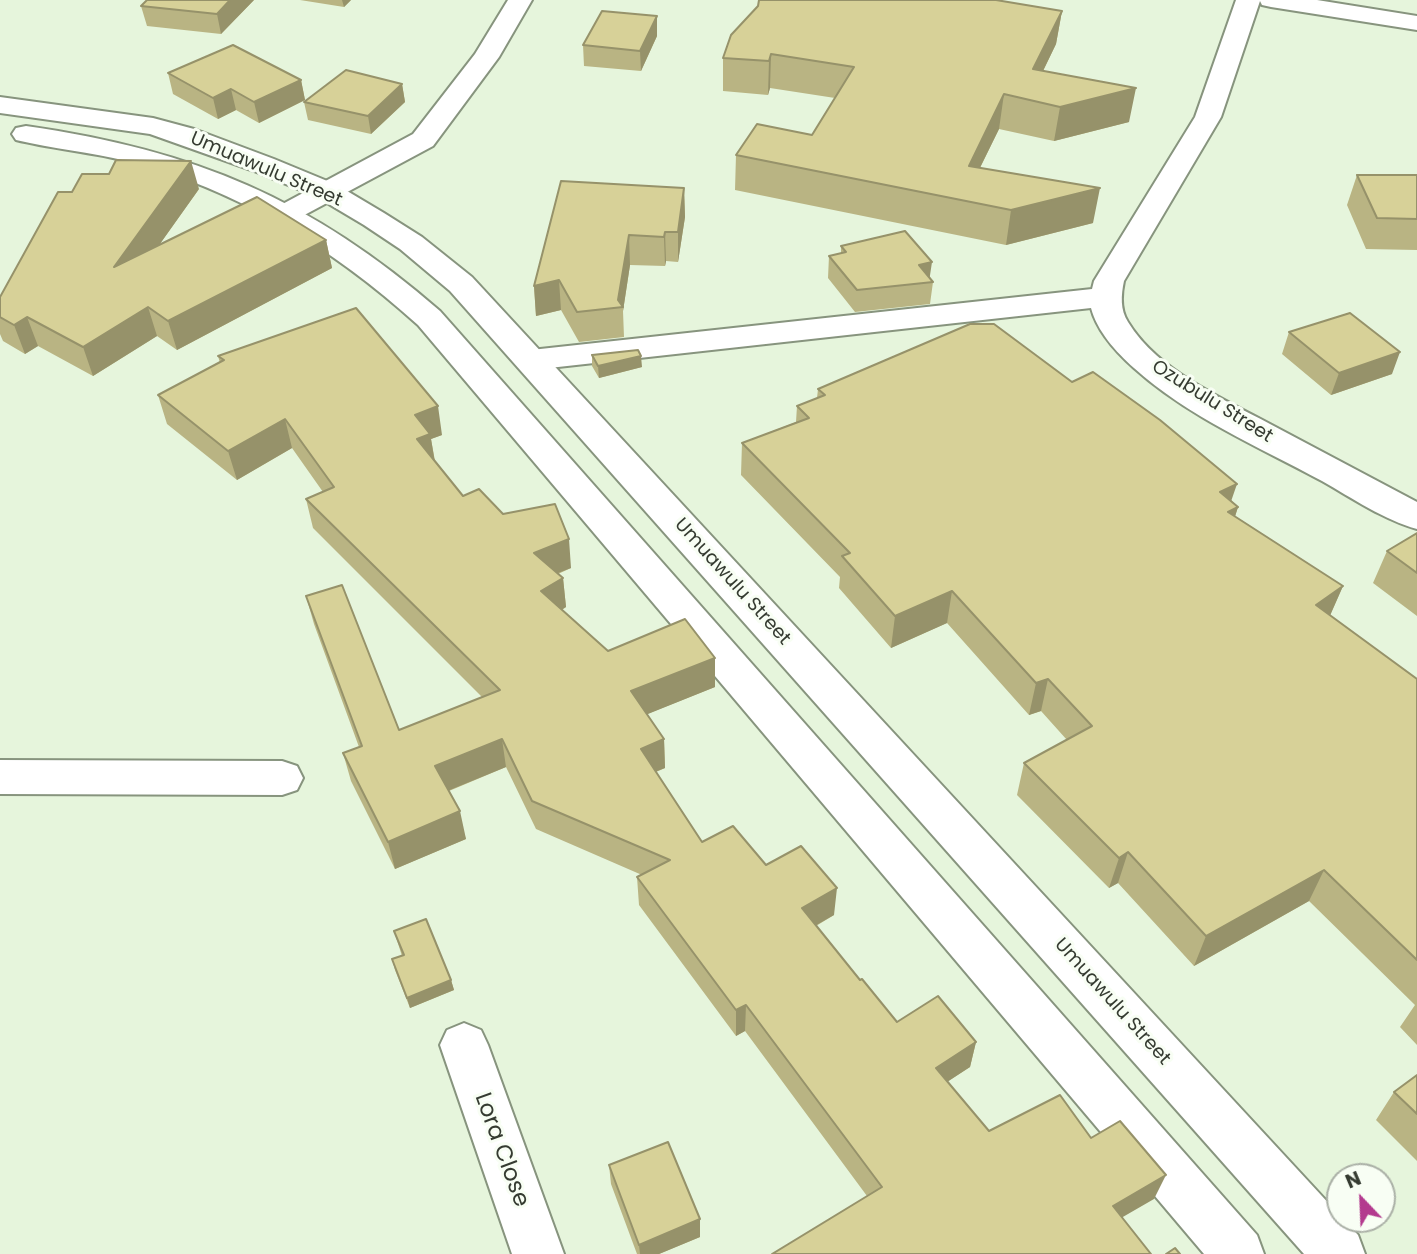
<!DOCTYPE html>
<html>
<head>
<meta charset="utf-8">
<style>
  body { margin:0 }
  #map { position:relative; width:1417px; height:1254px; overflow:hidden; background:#e6f5dc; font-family:Poppins,sans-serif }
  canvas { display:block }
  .north { position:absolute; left:1326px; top:1163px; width:70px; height:70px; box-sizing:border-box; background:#f8fef4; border:2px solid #aab0a6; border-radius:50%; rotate:337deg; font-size:19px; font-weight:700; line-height:28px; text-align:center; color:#353b31 }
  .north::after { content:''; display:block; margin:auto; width:24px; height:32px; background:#b33a8e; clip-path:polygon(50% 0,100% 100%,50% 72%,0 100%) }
</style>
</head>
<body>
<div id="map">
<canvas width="1417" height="1254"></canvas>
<div class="north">N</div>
</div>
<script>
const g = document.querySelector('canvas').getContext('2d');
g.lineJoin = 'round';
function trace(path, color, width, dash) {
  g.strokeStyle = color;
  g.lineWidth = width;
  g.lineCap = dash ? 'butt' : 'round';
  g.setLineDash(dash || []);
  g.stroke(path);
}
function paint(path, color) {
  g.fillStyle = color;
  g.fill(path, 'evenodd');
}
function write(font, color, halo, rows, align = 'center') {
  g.font = font + ' Poppins,sans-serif';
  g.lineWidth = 6;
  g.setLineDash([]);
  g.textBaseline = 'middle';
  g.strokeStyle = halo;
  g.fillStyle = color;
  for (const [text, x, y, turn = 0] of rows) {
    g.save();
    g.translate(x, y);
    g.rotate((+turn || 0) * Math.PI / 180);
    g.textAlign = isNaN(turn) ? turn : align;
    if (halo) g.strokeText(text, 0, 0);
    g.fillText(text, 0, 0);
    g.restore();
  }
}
const street = new Path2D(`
  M508,0h24l-33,57 -66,89 -136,73 -10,3 -10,-3 -5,-6 5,-6 136,-73 62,-80z
  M1236,0h81l100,16v14l-146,-23 -9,-2 -2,-4 -39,116 -97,164c-3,14 -4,29 4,41 30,49 94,76 142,102 49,26 98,52 147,78v27c-33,-9 -65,-31 -95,-48 -63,-34 -135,-65 -188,-113 -18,-16 -37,-37 -43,-60l-560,62 -11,-3 -5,-7 5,-7 11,-3 561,-61 2,-8 101,-164z
  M0,760l282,1 15,5 6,12 -6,12 -15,5 -282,-1z
  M464,1023l17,7 7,15 76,209h-52l-72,-209 7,-15z`);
const primary = new Path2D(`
  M0,97l153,21 41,11 80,30 63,26 47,28 38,24 50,40 886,958 7,19h-61l-854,-963 -50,-42 -36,-24 -47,-28 -63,-26 -104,-37 -150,-21z
  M26,126c168,24 286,73 414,185l817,924 7,19h-60l-786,-929c-84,-76 -180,-136 -291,-164 -37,-9 -74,-12 -111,-21l-4,-6 4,-6z`);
trace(street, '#87947e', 4);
trace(primary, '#87947e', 4);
paint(street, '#fff');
paint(primary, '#fff');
paint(new Path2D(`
  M254,0l-33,34 -74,-8 -6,-20z
  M300,0h51l-7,7z
  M1062,11l-6,33 -13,27 86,51 -75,19 -55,-12 -19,39 113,55 -87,22 -271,-55 1,-35 76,-20 23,-37 -65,-10 -2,7 -45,-4v-33z
  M657,16v20l-16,35 -57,-5 -1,-21z
  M168,73l133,7 4,20 -46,23 -23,-13 -18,9 -45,-25z
  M402,84l3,18 -34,32 -63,-14 -4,-18z
  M1357,175h60v75l-51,-1 -19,-44z
  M684,188l1,29 -7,45 -12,-1 -1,5 -35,-1 -7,46 1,26 -45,5 -18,-32 -25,6 -2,-30z
  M199,189l-40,56 167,-5 6,28 -155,82 -20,-14 -64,40 -55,-30 -13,8 -22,-13 -3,-7v-17z
  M841,246l89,33 3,3 -3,22 -75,8 -27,-34 1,-22 12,-3z
  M1289,332l103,42 -61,21 -49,-41z
  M592,355l50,12 -43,11 -7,-12z
  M218,356l224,79 -11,4 4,22 28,35 40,18 68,54 -13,6 5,4 3,29 -4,3 46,41 107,36 -68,27 17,25 1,29 -9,4 46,70 64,23 68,50 -18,11 44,54 37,42 79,20 -6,25 -23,15 42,49 102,7 63,61 -287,-3 -122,-165 -9,5 -97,-131 -2,-28 5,-2 -106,-46 -30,-62 -57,24 17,48 -71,30 -44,-88 -8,-28 16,-6 -45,-123 -8,-28 93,134 83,-33 -169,-169 -7,-29 17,-7 -31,-44 -55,32 -70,-56 -9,-29 62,-32z
  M818,389l413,111 7,7 -3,9 108,70 -13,29 87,64v366l-17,-18 15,-22 -106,-104 -115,65 -76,-83 -9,5 -92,-93 7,-32 43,-23 -26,-29 -12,4 -82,-92 -56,25 -52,-60 1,-11 -99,-102 1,-32 54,-21 1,-16 20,-8z
  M1417,533v83l-44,-33 14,-32z
  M394,931l57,49 3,10 -44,18 -15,-38 -3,-11 10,-3z
  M1417,1075v86l-41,-41 18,-28z
  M609,1165l91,72 -41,17h-22l-26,-70z`), '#b9b483');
paint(new Path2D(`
  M230,0h24l-33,34 -4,-20z
  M342,0h9l-7,7z
  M1062,11l-6,33 -27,56 4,-31z
  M657,16v20l-16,35 -1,-20z
  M771,54l-1,34 -2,7 1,-34z
  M301,80l4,20 -46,23 -5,-21z
  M402,84l3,18 -34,32 -3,-18z
  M1136,88l-7,34 -75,19 6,-34z
  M231,89l5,21 -18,9 -5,-21z
  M1004,94l-5,35 -35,71 5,-34z
  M191,161l8,28 -76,107 -9,-29z
  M684,188l1,29 -7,45v-30z
  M1100,188l-7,35 -87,22 5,-35z
  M665,232l1,29 -1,5 -1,-29z
  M629,235l1,30 -7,46v-4l-5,-7z
  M326,240l6,28 -155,82 -9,-29z
  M932,262l-3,20 -10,-17z
  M559,280l2,30 -25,6 -2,-30z
  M148,307l9,29 -64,40 -10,-29z
  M27,317l11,29 -13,8 -11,-29z
  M1400,352l-8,22 -61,21 8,-22z
  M641,356l1,11 -43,11 -1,-12z
  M438,406l4,29 -11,4 4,24 -18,-24 -2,-24z
  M285,419l7,29 -55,32 -9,-29z
  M1237,484l-11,32 -6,-24z
  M1238,507l-10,32v-27z
  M569,539l2,29 -34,13 -3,-28z
  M563,578l3,29 -22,13 -3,-29z
  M1343,586l-14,32 -13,-13z
  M952,591l-5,32 -56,25 4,-32z
  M715,658v29l-82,33 -2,-29z
  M1048,679l-7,32 -12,4 7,-32z
  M502,739l4,28 -66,27 -5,-28z
  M664,739l1,29 -23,9 -1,-28z
  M460,811l6,28 -71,30 -7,-27z
  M1128,852l-10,31 -9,5 10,-30z
  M1324,870l-15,31 -115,65 12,-30z
  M837,888l-3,27 -35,20 3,-27z
  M451,980l3,10 -44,18 -3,-10z
  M746,1005l-1,26 -9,5v-26z
  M976,1042l-6,25 -40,26 6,-25z
  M1166,1175l-12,24 -52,30 11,-23z
  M700,1219v18l-41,17h-19l-1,-9z`), '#96926a');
const building = new Path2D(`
  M147,0h83l-13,14 -76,-8z
  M759,0h237l66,11 -29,58 103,19 -76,19 -56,-13 -35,72 131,22 -89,22 -275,-55 21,-31 55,11 42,-68 -83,-13 -2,7 -46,-3 8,-23 27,-29z
  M602,11l55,5 -17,35 -57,-6z
  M233,45l68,35 -47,22 -23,-13 -18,9 -45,-25z
  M346,70l56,14 -34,32 -64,-14z
  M116,160l75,1 -77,106 143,-70 69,43 -158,81 -20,-14 -65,40 -56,-30 -13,8 -14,-8v-20l58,-105h14l10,-18h27z
  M1357,175h60v44l-40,-1z
  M561,181l123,7 -6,44h-13l-1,5 -35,-2 -11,65 5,7 -46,5 -18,-32 -25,6z
  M905,231l27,31 -13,3 14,17 -76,8 -28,-34 17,-4 -5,-6z
  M356,308l82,98 -23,9 15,19 -13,5 46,57 16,-7 24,25 52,-10 14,35 -35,14 29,25 -22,13 67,60 77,-32 30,39 -84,33 33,48 -23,10 61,93 31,-16 33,39 35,-19 36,42 -35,20 58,72 2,-1 35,43 41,-26 38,46 -40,26 53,63 71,-36 31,43 29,-17 46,54 -53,31 38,48h-379l110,-67 -136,-182 -10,5 -99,-133 33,-17 -138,-59 -30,-62 -67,27 25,45 -72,31 -45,-89 19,-7 -56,-150 36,-11 57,145 101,-40 -194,-191 28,-12 -49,-68 -57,32 -70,-56 66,-35 -6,-4z
  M1350,313l50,39 -61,21 -50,-41z
  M970,324h24l78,58 21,-10 67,48 77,64 -17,8 18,15 -10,5 115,74 -27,19 101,74v281l-93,-90 -118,66 -78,-84 -9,6 -95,-95 68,-37 -44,-47 -12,4 -84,-92 -57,25 -53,-60 8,-3 -108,-110 67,-25 -12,-12 28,-11 -7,-6z
  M638,350l3,6 -43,10 -6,-11z
  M1417,533v40l-30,-22z
  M426,919l25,61 -44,18 -15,-39 12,-4 -10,-24z
  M1417,1075v39l-23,-22z
  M668,1142l32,77 -61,26 -30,-80z
  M1175,1248l5,6h-14z`);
paint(building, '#d7d198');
trace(building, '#96926a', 2);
write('19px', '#353b31', '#f8fef4', [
  ["Umuawulu Street",266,170,23],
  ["Ozubulu Street",1212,402,32],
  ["Umuawulu Street",732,582,48],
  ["Umuawulu Street",1112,1002,48]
]);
write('23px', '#353b31', '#f8fef4', [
  ["Lora Close",501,1150,70]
]);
</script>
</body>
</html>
